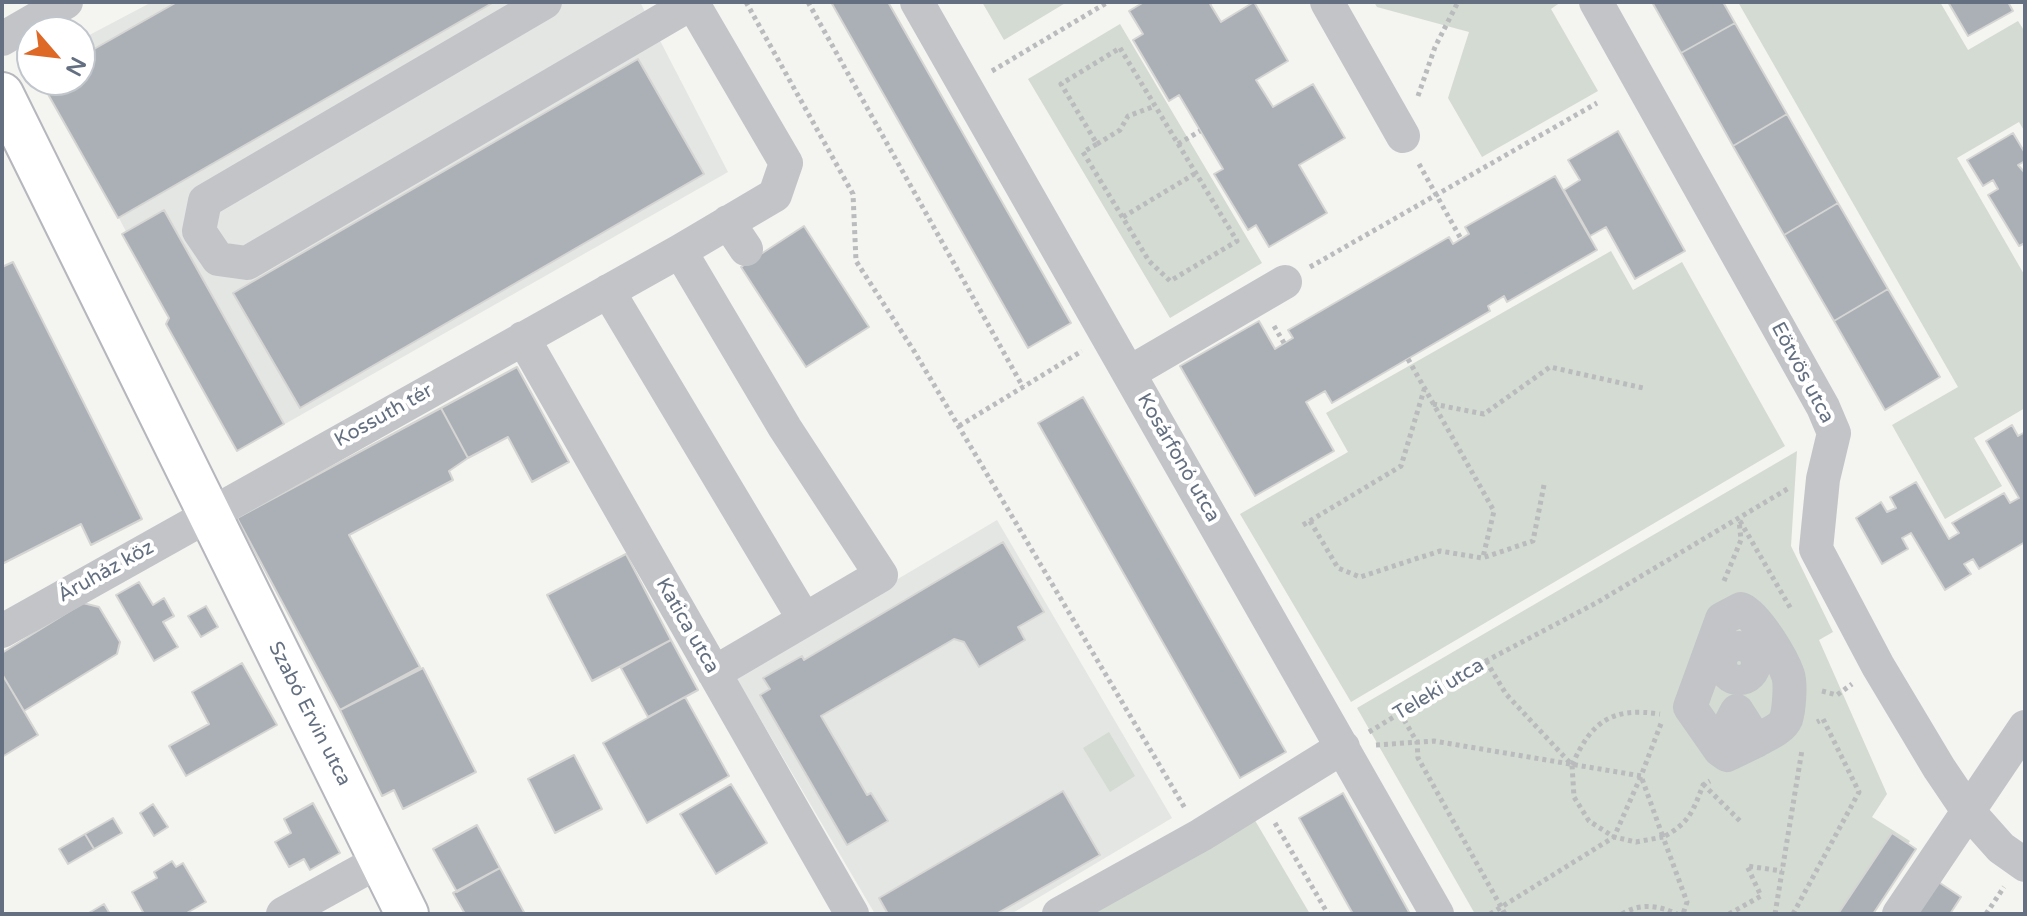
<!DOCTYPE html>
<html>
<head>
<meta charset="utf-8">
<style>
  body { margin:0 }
  #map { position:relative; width:2027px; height:916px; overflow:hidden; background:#f4f4f0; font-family:"Varela Round",sans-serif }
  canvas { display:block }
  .frame { position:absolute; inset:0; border:4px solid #647081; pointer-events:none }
  .north { position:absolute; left:16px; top:16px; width:80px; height:80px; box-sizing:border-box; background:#fff; border:2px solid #c1c6cd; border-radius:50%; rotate:118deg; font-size:22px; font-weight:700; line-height:32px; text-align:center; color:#647081 }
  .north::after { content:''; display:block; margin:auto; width:28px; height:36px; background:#de6927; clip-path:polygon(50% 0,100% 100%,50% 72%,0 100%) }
</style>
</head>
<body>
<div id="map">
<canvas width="2027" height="916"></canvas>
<div class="frame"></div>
<div class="north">N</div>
</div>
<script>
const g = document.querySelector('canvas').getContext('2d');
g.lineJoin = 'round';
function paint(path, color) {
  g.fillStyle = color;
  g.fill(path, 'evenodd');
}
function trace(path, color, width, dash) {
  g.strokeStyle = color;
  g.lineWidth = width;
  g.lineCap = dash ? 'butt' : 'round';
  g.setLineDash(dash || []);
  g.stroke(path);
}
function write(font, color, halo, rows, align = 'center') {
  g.font = font + ' "Varela Round",sans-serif';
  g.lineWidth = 8;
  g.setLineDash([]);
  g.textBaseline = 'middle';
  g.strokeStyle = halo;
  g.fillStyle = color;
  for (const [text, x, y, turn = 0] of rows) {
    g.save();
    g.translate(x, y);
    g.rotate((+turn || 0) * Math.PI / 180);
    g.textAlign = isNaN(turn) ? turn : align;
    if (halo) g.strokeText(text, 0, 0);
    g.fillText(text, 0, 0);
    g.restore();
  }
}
paint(new Path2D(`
  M152,2h488l88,170 -487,277 -195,-369h34v-40z
  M997,520l175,298 -161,96h-136l-140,-238z`), '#e4e6e4');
paint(new Path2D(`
  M982,2h85l-63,38z
  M1374,2h187l-10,7 47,82 -116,66 -34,-59 21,-66 -92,-25z
  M1738,2h202l28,48 50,-29 7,11v100l-6,-10 -62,36 68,118v132l-51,30 28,48 -57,33 -53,-94 66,-38z
  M1120,24l142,239 -92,55 -142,-239z
  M1611,251l22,39 49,-28 103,184 -434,256 -111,-188 108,-62 -22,-39z
  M1797,451l-6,95 42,86 -14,8 68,154 -15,23 38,24 -49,73h-386l-118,-206z
  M1109,732l26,44 -25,16 -27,-44z
  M1253,817l57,97h-221z`), '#d4dbd2');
const building = new Path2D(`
  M177,2h317l-376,216 -78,-138h40v-23z
  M831,2h57l183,321 -43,25z
  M1144,2h70l-4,2 11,18 33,-20 34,59 -32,19 17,27 40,-23 32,54 -46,27 28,48 -58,34 -13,-22 -8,5 -34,-56 9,-5 -44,-74 -10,6 -36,-61 10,-6 -14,-23z
  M1652,2h71l12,21 -54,30z
  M1948,2h60l5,9 -45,25z
  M1735,23l52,91 -54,32 -52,-93z
  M638,59l66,115 -404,234 -67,-115z
  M1787,114l51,89 -54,32 -51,-89z
  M1618,131l67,120 -50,28 -29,-52 -16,9 -26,-46 16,-10 -12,-20z
  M2013,133l12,20v8l-7,4 7,8v70l-6,3 -31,-51 10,-6 -5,-9 -10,6 -16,-26z
  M1555,176l42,74 -90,52 -3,-6 -16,10 2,5 -158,92 -7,-12 -19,11 28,49 -79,45 -75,-130 79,-45 16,28 18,-11 -5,-8 161,-93 4,7 16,-10 -4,-7z
  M1838,203l50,86 -54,32 -50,-86z
  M164,210l120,214 -47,27 -71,-127 3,-6 -47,-84z
  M804,226l65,101 -63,40 -65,-100z
  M13,262l129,257 -51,26 -10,-21 -79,40v-297z
  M1888,289l52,88 -55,33 -51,-89z
  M517,367l52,95 -37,20 -24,-45 -40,21 -27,-50z
  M1083,397l203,355 -46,26 -202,-355z
  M441,408l27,50 -19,13 4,9 -104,55 71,132 -80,43 -103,-192z
  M2012,425l6,11 7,-4v110l-46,27 -6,-10 -9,5 7,10 -26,16 -34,-57 -9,5 6,11 -26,15 -26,-46 25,-16 6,10 9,-4 -6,-11 26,-15 33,57 10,-6 -7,-10 52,-30 6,10 9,-5 -33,-57z
  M1003,542l41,70 -26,15 7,13 -46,27 -15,-25 -10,-3 -133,77 46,79 4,-2 17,28 -41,24 -87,-150 10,-6 -7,-11 39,-22 2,4z
  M626,554l45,86 -79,41 -45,-86z
  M139,582l14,23 11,-7 10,18 -11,6 15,25 -24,14 -38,-66z
  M83,603l16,4 21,35 -3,12 -93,57 -22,-37v-21z
  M206,606l12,21 -17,10 -13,-21z
  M671,640l27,50 -50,27 -27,-49z
  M242,663l35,62 -91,51 -17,-30 40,-22 -17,-32z
  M423,668l53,104 -73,37 -9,-19 -12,6 -42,-86z
  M2,674l36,61 -36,22z
  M685,697l44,79 -82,47 -44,-80z
  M574,755l28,54 -47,24 -27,-54z
  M731,784l36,59 -51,31 -36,-60z
  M1063,791l37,64 -104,59h-108l-9,-16z
  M1343,793l67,121h-57l-54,-96z
  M313,803l27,50 -30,17 -6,-11 -15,8 -14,-25 16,-9 -7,-14z
  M153,804l15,23 -14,9 -14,-23z
  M113,818l9,15 -28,16 -9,-15z
  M477,825l23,43 -43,24 -24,-43z
  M1892,833l24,16 -43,65h-35z
  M85,834l9,15 -26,15 -9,-15z
  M172,861l4,6 7,-4 23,39 -21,12h-41l-12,-22 25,-14 -3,-6z
  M500,868l25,46h-60l-12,-21z
  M1937,881l24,16 -11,17h-35z
  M104,904l6,10h-23z`);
paint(building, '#aab0b6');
trace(building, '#d5d5d3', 2);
const major = new Path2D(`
  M2,94l405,820`);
trace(major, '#b5b7bc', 46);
trace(new Path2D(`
  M746,2l107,192 3,67 58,90 272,459
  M808,2l215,385
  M1120,48l117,193 -67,40 -21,-20 -66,-109 14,-8 -36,-60z
  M992,71l116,-69
  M1418,96l17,-49 23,-45
  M1097,144l23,-14 8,-14 27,-10
  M1178,144l22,-13
  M1419,164l42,75
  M1123,217l73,-44
  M1310,267l287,-164
  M1274,326l10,17
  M1408,359l86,152 -11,46
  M1433,404l51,10 66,-47 93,21
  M959,426l123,-75
  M1310,521l28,47 22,9 80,-26 42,7 51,-17 11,-56
  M1740,521l51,88
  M1303,525l98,-59 23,-76
  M1724,581l17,-41 -2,-20
  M1486,661l20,33 66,71 2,32 15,24 25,16 22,5 27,-5 24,65 -4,12
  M1822,691l15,4 15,-11
  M1400,713l17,29 1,16 87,156
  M1369,732l117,-71 110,-58 193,-115
  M1376,745l58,-4 207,35 21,-55
  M1572,765c20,-44 39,-58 88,-51
  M1703,784l39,39
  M1275,823l53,91
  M1490,914l124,-77 27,-61 22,61c25,-13 30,-25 40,-52l7,-4
  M1622,914c18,-11 36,-9 55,0
  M1729,914l32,-18 -14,-30 35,5
  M1775,914l27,-164
  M1793,914l66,-122 -36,-73 -6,3
  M1986,914l18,-27`), '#b9bbbd', 5, [4, 4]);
trace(new Path2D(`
  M545,2l-340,199 -6,30 19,28 29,4 445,-260
  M917,2l520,912
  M1327,2l76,134
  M1596,2l227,405 11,26 -11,46 -7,70 62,117 61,102 29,43 33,37 24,17
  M2,39l64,-37
  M728,222l18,27
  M680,251l105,177 96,147 -167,98
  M608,291l196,328
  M523,338l329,576
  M1129,373l156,-91
  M2,631l678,-380 95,-56 11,-32 -94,-161
  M1724 663a15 15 0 1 1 30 0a15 15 0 1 1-30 0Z
  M1714,741l12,-9 11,-21 19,30 -29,14 -7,-5 -30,-43 32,-88 19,-10c16,7 41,49 47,66 3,9 1,35 -2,44 -4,10 -22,17 -30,22
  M283,914l98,-54
  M1059,914l142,-79 142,-88
  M1899,914l126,-187`), '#c2c4c8', 34);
trace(major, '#fff', 42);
write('20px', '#647081', '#fff', [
  ["Eötvös utca",1802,373,62],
  ["Kossuth tér",384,416,-29],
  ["Kosárfonó utca",1178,458,60],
  ["Áruház köz",106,572,-29],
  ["Katica utca",687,626,60],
  ["Teleki utca",1439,690,-31],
  ["Szabó Ervin utca",309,714,63]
]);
</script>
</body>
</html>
